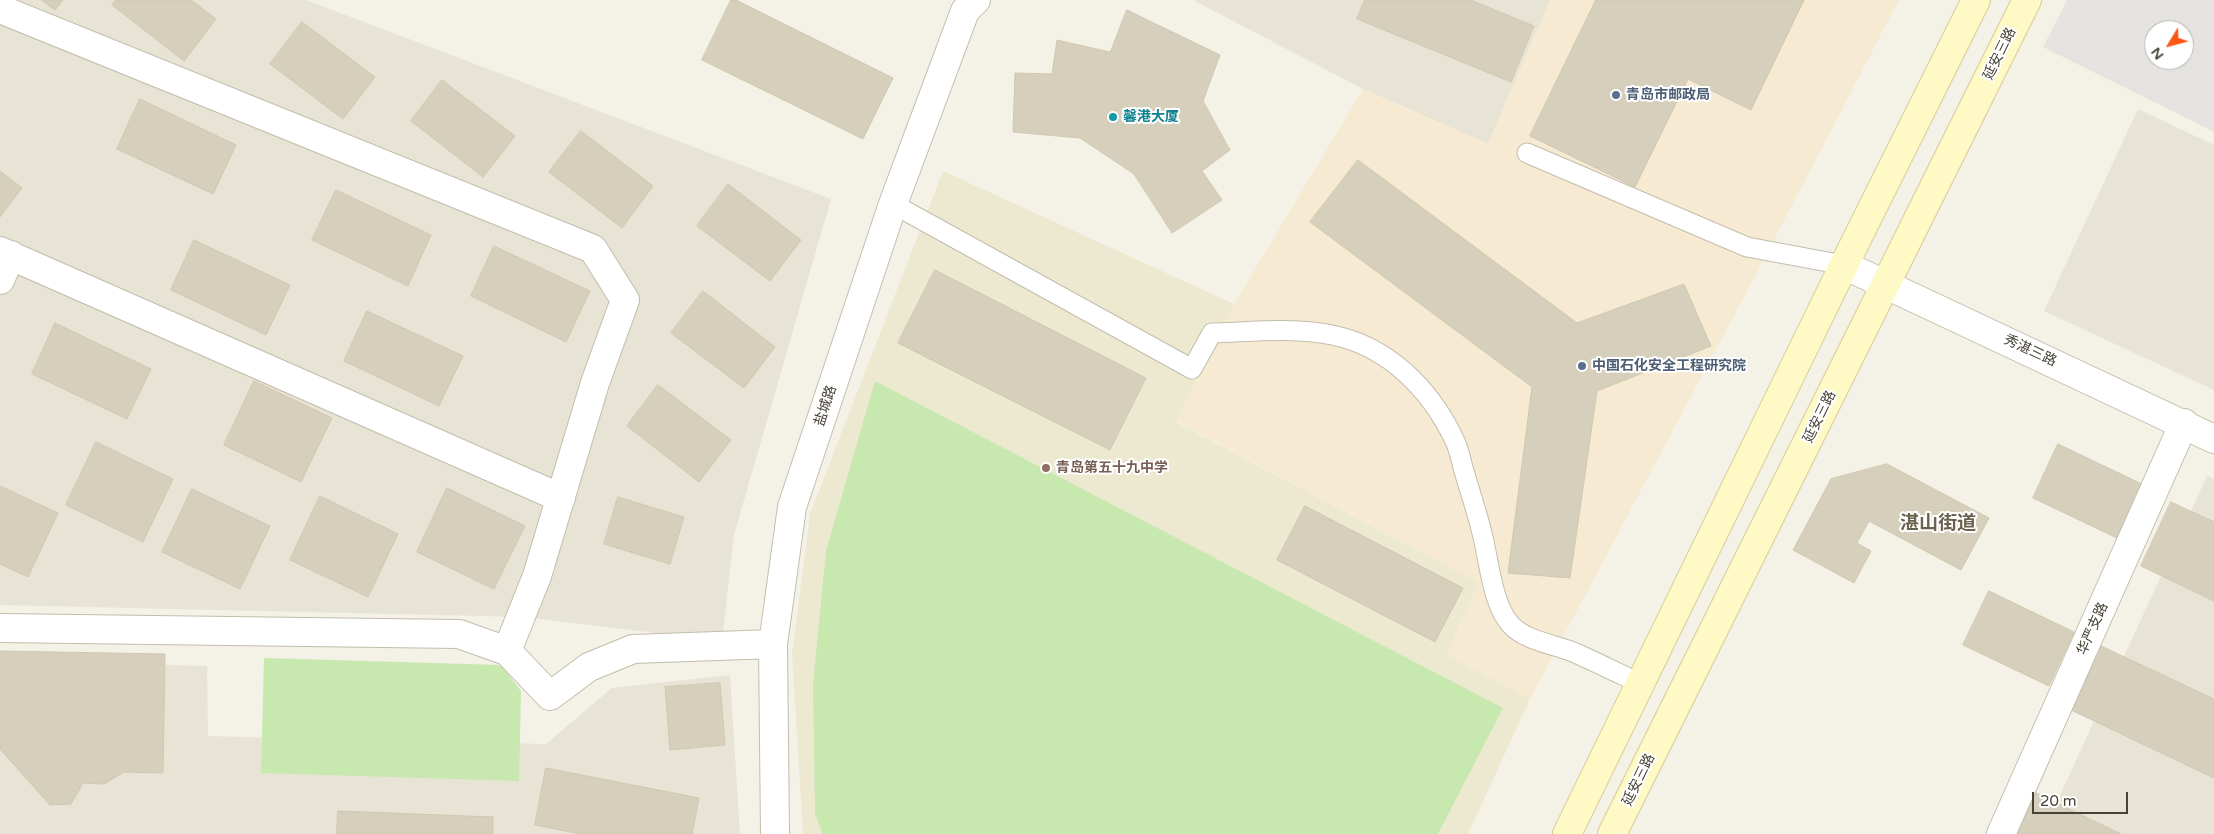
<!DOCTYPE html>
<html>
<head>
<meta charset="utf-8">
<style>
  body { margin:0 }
  #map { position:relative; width:2214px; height:834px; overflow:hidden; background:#f4f1e7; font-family:"Varela Round",sans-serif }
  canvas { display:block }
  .north { position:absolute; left:2144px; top:20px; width:50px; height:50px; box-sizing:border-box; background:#fff; border:1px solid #b5b3af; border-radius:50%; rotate:233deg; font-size:14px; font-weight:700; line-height:20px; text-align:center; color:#474236 }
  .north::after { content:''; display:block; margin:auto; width:18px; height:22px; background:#fc5615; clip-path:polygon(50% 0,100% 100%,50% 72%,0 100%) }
  .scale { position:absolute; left:2032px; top:792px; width:96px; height:22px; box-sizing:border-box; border:2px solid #474236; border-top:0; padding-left:6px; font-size:15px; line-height:18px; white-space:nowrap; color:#474236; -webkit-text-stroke:4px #fff; paint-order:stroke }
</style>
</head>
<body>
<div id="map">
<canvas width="2214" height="834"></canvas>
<div class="north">N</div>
<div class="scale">20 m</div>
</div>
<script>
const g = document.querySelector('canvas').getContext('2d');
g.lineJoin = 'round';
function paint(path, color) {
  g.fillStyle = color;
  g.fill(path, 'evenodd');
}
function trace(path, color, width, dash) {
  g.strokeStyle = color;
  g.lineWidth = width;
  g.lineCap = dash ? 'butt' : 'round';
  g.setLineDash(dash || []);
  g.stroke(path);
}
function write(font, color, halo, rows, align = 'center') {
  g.font = font + ' "Varela Round","Noto Sans SC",sans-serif';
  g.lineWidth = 4;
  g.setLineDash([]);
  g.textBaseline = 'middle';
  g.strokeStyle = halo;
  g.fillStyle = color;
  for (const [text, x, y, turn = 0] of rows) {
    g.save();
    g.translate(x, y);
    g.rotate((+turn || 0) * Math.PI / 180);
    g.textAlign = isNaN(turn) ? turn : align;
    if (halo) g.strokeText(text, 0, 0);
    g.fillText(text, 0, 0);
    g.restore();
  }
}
paint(new Path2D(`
  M0,0h306l525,199 -97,336 -12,106 -199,-24 -523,-12z
  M1193,0h357l-62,144 -125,-55z
  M2138,109l76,36v245l-170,-79z
  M2207,476l7,3v355h-172z
  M0,660l207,6 1,70 338,8 66,-56 118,-13 10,159h-740z`), '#e8e4d5');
paint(new Path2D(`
  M1550,0h349l-137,263 -232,436 -85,-45 34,-71 -303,-162 58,-117 129,-215 125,55z`), '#f6ebd2');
paint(new Path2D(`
  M943,171l291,133 -58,118 303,161 -33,71 84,45 -62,135h-665l-11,-180 18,-140z`), '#ede9d1');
paint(new Path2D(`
  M875,381l628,327 -65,126h-615l-8,-20 -2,-130 13,-133z
  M264,658l237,7 20,26 -2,90 -258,-8z`), '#c7e8af');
paint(new Path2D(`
  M2067,0h147v132l-171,-85zM2154,30h30v30h-30z`), '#e5e3df');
const building = new Path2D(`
  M42,0h21l-8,10z
  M116,0h75l25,19 -32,42 -72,-56z
  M731,0h5l157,78 -30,61 -161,-79z
  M1365,0h106l63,26 -23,56 -154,-63z
  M1596,0h208l-53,110 -63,-31 -53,108 -105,-51z
  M1127,10l93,45 -17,46 27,49 -28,21 20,29 -50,33 -38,-59 -54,-36 -67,-6 2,-59 37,1 5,-34 53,12z
  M302,22l73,55 -32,42 -73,-55z
  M442,80l73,56 -32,41 -72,-56z
  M140,99l96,46 -23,49 -96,-45z
  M581,131l72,55 -31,42 -73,-56z
  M1358,160l219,163 107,-39 27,62 -114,45 -27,187 -62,-5 24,-186 -222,-165z
  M0,171l22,17 -22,29z
  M728,184l73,56 -31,41 -73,-55z
  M336,190l95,45 -23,51 -96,-46z
  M194,240l96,45 -24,50 -95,-45z
  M494,246l96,45 -24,51 -95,-46z
  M935,270l211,108 -36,72 -212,-107z
  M703,291l72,56 -31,41 -73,-55z
  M367,311l96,45 -24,50 -95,-45z
  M55,323l96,46 -24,50 -95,-45z
  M254,381l78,37 -31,64 -77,-37z
  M658,385l73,55 -32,42 -72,-56z
  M96,442l77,37 -30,63 -77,-37z
  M2058,444l86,41 -25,54 -86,-41z
  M1887,464l102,54 -28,52 -92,-49 -12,22 14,8 -17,32 -61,-33 38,-71z
  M0,486l58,27 -30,64 -28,-13z
  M447,488l78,38 -31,63 -77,-37z
  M192,489l78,37 -30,63 -78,-37z
  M320,496l78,38 -30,63 -78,-37z
  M618,497l66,20 -14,47 -66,-20z
  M2171,502l43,20v79l-73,-35z
  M1305,506l158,82 -28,54 -158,-82z
  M1989,591l85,41 -25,54 -86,-41z
  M2101,646l113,53v79l-143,-68z
  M0,651l165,3 -2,119 -39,-1 -20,12 -21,-1 -12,21 -21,1 -50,-56z
  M720,683l5,62 -55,5 -5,-63z
  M546,768l153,30 -7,36h-112l-45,-9z
  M2032,791l89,43h-109z
  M338,811l155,6v17h-156z`);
paint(building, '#d5cfbc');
trace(building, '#d0c8af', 1);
const lane = new Path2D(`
  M1527,153l220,94 97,18
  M893,204l299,165 20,-36c39,-1 80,-6 120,2 56,11 98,54 122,104 5,9 7,22 10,32 6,21 13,41 18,62 7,26 10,72 29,92 15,16 42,19 62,27 23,10 45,21 68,32`);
const street = new Path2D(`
  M0,9l593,240 32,51 -30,83 -58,193 -30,75
  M0,251l561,247
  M1844,265l370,174
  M0,280l11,-25
  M0,628l459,6 48,17 43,45 39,-29 44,-18 140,-5
  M775,834l-2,-190 19,-137 101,-303 72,-193 11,-11
  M2001,834l183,-411`);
const secondary = new Path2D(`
  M1567,834l277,-569 132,-265
  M1612,834l415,-834`);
trace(lane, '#c2bdac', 21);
trace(street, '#c2bdac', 30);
trace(secondary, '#d4cc96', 30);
trace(lane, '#fff', 19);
trace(street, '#fff', 28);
trace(secondary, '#fff9c5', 28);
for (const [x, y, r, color] of [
  [1616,95,5,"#5c6f8a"],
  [1113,117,5,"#0f9aa8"],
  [1582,366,5,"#5c6f8a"],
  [1046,468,5,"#8d6e63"]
]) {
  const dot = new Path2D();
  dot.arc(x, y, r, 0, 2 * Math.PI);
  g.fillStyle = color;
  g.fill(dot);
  trace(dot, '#fff', 2);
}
write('14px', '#474236', '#fff', [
  ["延安三路",2000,54,-64],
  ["秀湛三路",2030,351,25],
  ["盐城路",826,406,-72],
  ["延安三路",1820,417,-64],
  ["华严支路",2093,629,-66],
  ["延安三路",1639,780,-64]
]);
write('bold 14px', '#4e5e75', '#fff', [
  ["青岛市邮政局",1626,95],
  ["中国石化安全工程研究院",1592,366]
], 'left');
write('bold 14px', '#0d838f', '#fff', [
  ["馨港大厦",1123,117]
], 'left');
write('bold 14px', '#785e54', '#fff', [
  ["青岛第五十九中学",1056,468]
], 'left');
write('bold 19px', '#6a624d', '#fff', [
  ["湛山街道",1938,524]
]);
</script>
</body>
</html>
